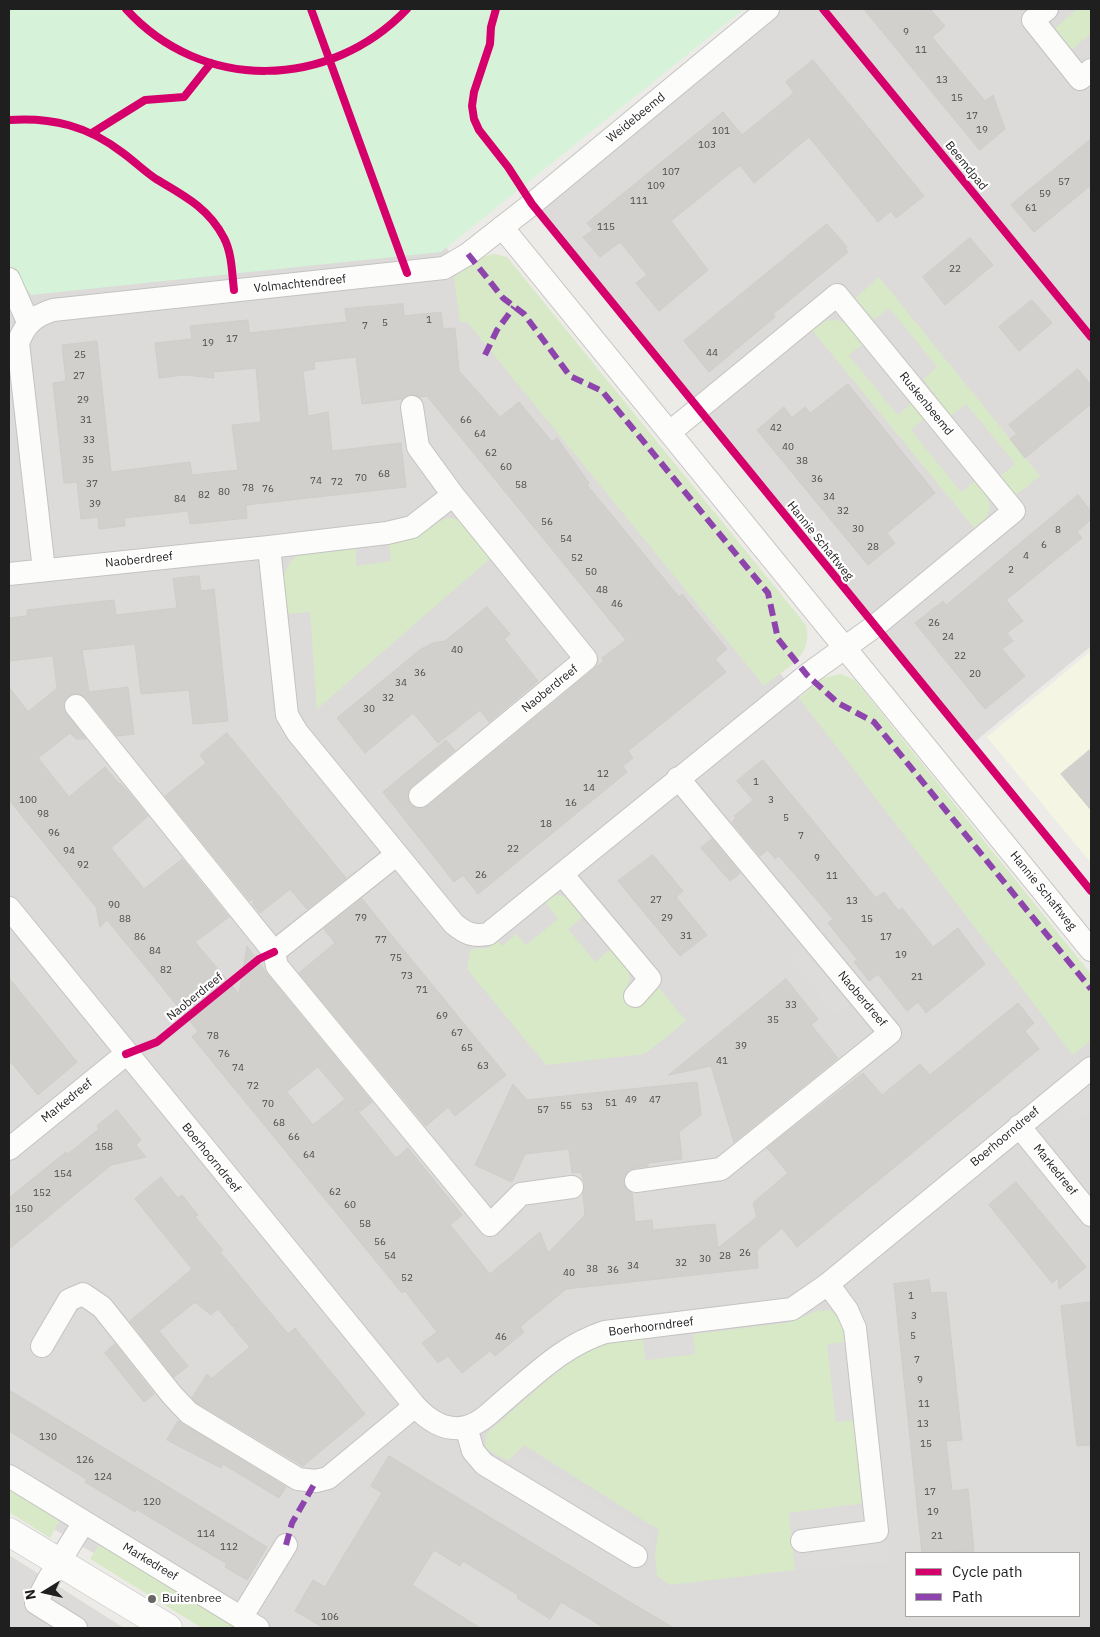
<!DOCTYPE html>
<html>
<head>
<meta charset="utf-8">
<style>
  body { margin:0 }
  #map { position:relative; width:1100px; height:1637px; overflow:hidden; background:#edebe7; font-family:"IBM Plex Sans",sans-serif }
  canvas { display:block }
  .frame { position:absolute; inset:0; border:10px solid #1f1f1f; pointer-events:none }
  .legend { position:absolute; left:905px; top:1552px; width:175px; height:65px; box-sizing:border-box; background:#fff; border:1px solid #a5a5a5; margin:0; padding:6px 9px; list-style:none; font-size:15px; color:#1f1f1f }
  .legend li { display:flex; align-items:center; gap:10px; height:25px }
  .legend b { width:25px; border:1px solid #a5a5a5 }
  .north { position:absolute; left:20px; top:1567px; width:50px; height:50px; -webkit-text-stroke:4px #fff; paint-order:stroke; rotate:260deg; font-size:14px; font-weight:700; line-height:20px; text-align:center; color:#1f1f1f }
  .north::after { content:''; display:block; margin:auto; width:18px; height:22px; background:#1f1f1f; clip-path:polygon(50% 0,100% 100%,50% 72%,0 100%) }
</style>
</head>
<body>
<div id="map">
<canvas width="1100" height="1637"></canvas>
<div class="frame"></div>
<ul class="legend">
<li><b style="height:6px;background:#d6006c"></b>Cycle path</li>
<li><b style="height:6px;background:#8e44ad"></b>Path</li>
</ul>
<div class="north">N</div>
</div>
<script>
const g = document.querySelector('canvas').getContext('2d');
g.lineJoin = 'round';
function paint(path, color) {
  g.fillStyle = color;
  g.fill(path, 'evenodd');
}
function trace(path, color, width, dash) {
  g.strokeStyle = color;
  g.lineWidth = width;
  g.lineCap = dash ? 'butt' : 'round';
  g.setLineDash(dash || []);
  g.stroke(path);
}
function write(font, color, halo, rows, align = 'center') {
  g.font = font + ' "IBM Plex Sans",sans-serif';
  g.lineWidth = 4.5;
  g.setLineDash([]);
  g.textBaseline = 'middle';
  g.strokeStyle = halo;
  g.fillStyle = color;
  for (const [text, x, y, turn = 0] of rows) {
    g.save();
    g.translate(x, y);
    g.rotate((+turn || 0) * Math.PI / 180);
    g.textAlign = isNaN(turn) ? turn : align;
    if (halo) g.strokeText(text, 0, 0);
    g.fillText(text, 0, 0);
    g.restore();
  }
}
paint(new Path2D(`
  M782,9h309v637l-119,98 -435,-536z
  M9,243h434l27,39 591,746 30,9v591h-874l-208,-126zM906,1553h173v63h-173z
  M9,1555l115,73h-115z`), '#dcdbd9');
paint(new Path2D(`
  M1091,651v212l-104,-126z`), '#f5f5e3');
paint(new Path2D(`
  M1077,9h14v24l-21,18 -17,-21z
  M494,254l13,3 299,368c8,31 -20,43 -42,61l-297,-364h-7l-6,-45 25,-19z
  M879,277l161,199 -24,19 -16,-19 15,-12 -49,-60 -15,12 -28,-37 14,-12 -48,-59 -15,12 -19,-22z
  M833,320c15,0 21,13 30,24l-14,11 49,59 14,-11 13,15 -14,12 50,61 14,-10c16,18 23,30 0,48l-163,-199 13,-9z
  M446,518l17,1 30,37 -176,153 -7,-97 -25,2c-2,-22 -7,-41 11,-58l60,-9v19l35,-5 -2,-20 23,-2z
  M841,674l14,6 236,294v66l-18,15 -274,-357 24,-20z
  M556,895l10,1 18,20 -16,13 27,33 16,-13c13,16 26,23 13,44l10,13h4l21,-18 27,33 -41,33 -99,11 -79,-96 4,-20 17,-1 10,-7 4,5 14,-12 10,11 32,-26 -13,-17z
  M830,1310l14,12 3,20 -19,2 8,78 19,-2 10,83 -76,10 6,57 -125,15 -13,-9 -2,-23 4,-23 -135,-85 -16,16 -23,-13 2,-15 58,-51 39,-30 32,-11 27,-2 3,21 49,-6 -2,-20 94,-11 30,-12z
  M9,1489l50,32 -9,17 -41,-26z
  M99,1545l139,83h-36l-112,-69z`), '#d8e9c7');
paint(new Path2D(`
  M9,9h735l-303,243 -410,43 -22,-30z`), '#d6f2d8');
paint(new Path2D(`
  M889,308l48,59 -14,12 -49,-59z
  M863,344l49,59 -14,12 -49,-59z
  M966,404l49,60 -15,12 -49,-60z
  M925,418l50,63 -14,11 -50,-62z
  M802,945l49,59 -15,12 -49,-59z
  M1091,1083v27l-19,15 -11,-15h-3z
  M693,1334l2,20 -50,6 -2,-21z
  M847,1342l8,78 -19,2 -9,-78z
  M520,1453l135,82 -8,13 -135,-82z
  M884,1502l6,60 -95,8 -6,-57z`), '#dddcdb');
const building = new Path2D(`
  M864,9h66l15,17 -13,11 53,64 8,-6 12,34 -25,21z
  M813,60l111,136 -28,22 -5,-7 -13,11 -69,-85 -55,46 -14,-18 -69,56 37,49 -49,41 -23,-28 11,-8 -27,-33 -20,15 -17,-20 10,-7 -6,-7 136,-111 19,23 52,-42 -8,-11z
  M1091,139v46l-57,47 -23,-27z
  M827,224l20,23 -2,2 3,3 -75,62 2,3 -66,55 -25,-31z
  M970,238l23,27 -48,40 -22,-28z
  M1032,300l20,23 -33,28 -20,-24z
  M403,304l1,12 37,-4 2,17 12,-1 4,43 41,46 19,-15 33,40 5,-4 32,45 -2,2 92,112 3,-3 45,55 -12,10 11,13 -98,79 5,7 -10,8 4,6 -149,122 -15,-19 -9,7 -71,-90 63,-52 9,10 -43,36 -4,6 2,13 6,3 12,-2 176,-145 -2,-3 24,-18 -199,-244 -7,1 -9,-3 -9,5 -40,5 -6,-47 -42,5 1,7 -12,2 5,45 20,-4 4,39 69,-8 5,44 -160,18 1,13 -57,6 -2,-13 -64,7 1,8 -26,3 -1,-12 -17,2 -4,-37 -13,1 -11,-100 13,-2 -4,-36 35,-4 14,131 79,-10 2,13 46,-5 -6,-45 29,-3 -5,-54 -43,4 1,6 -30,-3 -25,3 -4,-35 37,-4 -2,-13 58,-6 1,13 98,-11 -2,-13z
  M1078,369l13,16v19l-66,54 -15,-19 7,-5 -8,-9z
  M848,384l87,109 -48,40 8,10 -27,22 -111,-135 27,-23 8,11 13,-11 5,6z
  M1078,495l13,16v8l-14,13 5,6 -76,62 17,21 -16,12 6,8 -11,8 23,27 -40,33 -70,-86 28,-22 3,4z
  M199,576l2,15 13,-2 14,132 -35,3 -4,-34 -48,4 -6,-50 -53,6 7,42 39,-5 6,47 -17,2 -31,-38 -6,-4 -6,-1 -10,8 -1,7 23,31h-10l-6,-6 -32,25 31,39 36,-30 14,17 1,-1 10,11 18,22 -37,32 33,41 38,-30 47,58 -34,25 44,52 8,-48 20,28 105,128 -11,9 -5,-2 40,49 12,-10 54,67 -12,10 40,49 50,-42 8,21 37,-38 -2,-22 2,-8 -4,-13 -9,1 -3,-24 -44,5 -13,28 -37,-17 38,-81 14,16 170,-18 4,33 -22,17 3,27 -34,4v3l-19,3 -6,13 3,7 6,4 3,29 17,-2 1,10 62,-6 3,24 39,-31 -4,-14 35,-30 -21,-25 96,-75 19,22 38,-31 10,11 88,-72 16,20 -9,8 14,18 -242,198 -15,-19 -25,22 1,18 -192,21 -46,38 4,5 -29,24 -5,-5 -28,22 -14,-17 -10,7 -16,-20 15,-11 -32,-41 -3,2 -196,-239 -14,-17 6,-6 -91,-111 -7,7 -4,-20 -87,-107v-113l19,25 29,-24 -4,-32 -44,5v-43l18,-2v-6l87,-10 2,15 61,-7 -4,-29zM318,1067l27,32 -32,26 -26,-33z
  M487,607l23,27 -6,5 34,42 -49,41 -9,-12 -42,33 -25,-30 -48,40 -28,-35 84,-69 12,-6 12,-2z
  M227,733l119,145 -39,31 -17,-20 -30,24 -7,-9 1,-6 -4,3 -85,-105 41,-33 -6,-8z
  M1091,749v61l-30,-36z
  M763,760l113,138 8,-6 15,19 3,-3 31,39 25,-19 27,36 -59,49 -8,-11 -11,9 -29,-37 -9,7 -15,-19 3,-3 -29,-36 5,-4 -54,-63 -4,3 -7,-9 -8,6 -28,-34 4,-4 -2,-2 19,-16 -16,-19z
  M712,839l28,34 -10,8 -29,-33z
  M653,855l30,36 -7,6 31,38 -27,21 -62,-75z
  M362,899l144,176 -51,41 -7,-9 -22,19 -127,-153 36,-30 -11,-14z
  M9,978l68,84 -39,33 -29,-35z
  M786,979l32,40 -7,6 27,33 -104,84 -23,-76 -42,9z
  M117,1110l24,30 -5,5 10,12 -35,8 -102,84v-51l57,-46 2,2 31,-25 -2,-3z
  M161,1177l17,21 4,-3 16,20 -3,2 28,33 -3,2 68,82 7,-6 70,86 -62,52 -106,-63 -5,-5 15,-24 4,5 39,-32 -16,-18 3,-5 -4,3 -15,-18 -7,6 -16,-13 -36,29 29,35 -14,11 -44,-56 62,-52 -57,-70z
  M1016,1182l70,85 -27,22 -1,-11 -6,5 -63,-78z
  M929,1280l2,13 15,-1 16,148 -16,1 6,50 16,-2 6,62 -52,2 -28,-269z
  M1091,1302v143l-14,1 -16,-140z
  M115,1344l39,50 -10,8 -39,-49z
  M9,1390l258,157 -20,33 -22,-13 2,-3 -91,-55 -1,3 -50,-30 1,-3 -77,-48z
  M178,1421l108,66 -7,11 -56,-34 -2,4 -54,-28z
  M389,1456l239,145 46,27h-69l-44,-26 -11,17 -33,-21 1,-3 -55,-34 -3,5 -26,-16 -22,35 68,43h-156l-29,-17 18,-31 12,7 27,-45 30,-49 -11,-7z`);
paint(building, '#d2d0cd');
trace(building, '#d0cdc9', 1);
const minor = new Path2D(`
  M1047,9l-14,11 47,59 11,-9
  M502,227l589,723
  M9,279l19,43
  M412,407l6,40 35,48
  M269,547l118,-14 25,-6 41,-32 133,164 -166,137
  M44,570l-26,-227c7,-19 16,-27 35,-33l391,-42 24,-14 64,-50 236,-195
  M9,574l260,-27 18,168 10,17 157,192c11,9 19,13 34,10l319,-259 68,-49 139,-115 -177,-216 -167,137
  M76,706l198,246
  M396,855l-122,97 3,14 213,259 31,-31 51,-7
  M562,874l88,105 -15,17
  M9,908l406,498c13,14 31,26 51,21 16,-4 29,-19 41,-29 32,-27 58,-53 98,-66l187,-23 36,-25 263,-216
  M1019,1126l72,89
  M9,1149l117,-95
  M636,1181l85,-12 169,-136 -212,-255
  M42,1346l27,-46 14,-6 19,13 70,88 17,18 109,66 18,2 12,-3 87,-72
  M466,1427l7,24 11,13 152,92
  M9,1476l249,152
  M802,1541l75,-10 -22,-203 -8,-18 -19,-26
  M241,1618l45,-73
  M76,1628l-40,-25 12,-23 36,-58`);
const tertiary = new Path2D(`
  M9,1532l159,96`);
trace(minor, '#c4c3c2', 24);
trace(tertiary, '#c4c3c2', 29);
trace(minor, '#fcfcfb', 22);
trace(tertiary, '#fcfcfb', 28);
trace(new Path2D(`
  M468,254l35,44 21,16 46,62 32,15 166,202 10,46 29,36 31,28 36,19 217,267
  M485,355l12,-25 17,-23
  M286,1545l6,-22 24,-42`), '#8e44ad', 6, [12, 6]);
trace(new Path2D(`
  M126,9c76,84 204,81 281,0
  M311,9l96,264
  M496,9l-5,18 -1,17 -16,48 -2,14 2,13 5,11 29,37 24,37 559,687
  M823,9l268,328
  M9,120c43,-3 79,6 114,33 11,8 21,18 33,26 27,16 53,29 68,59 8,15 8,36 10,52
  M92,133l53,-33 39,-3 27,-34
  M126,1054l31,-12 102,-83 15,-7`), '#d6006c', 8);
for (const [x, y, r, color] of [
  [152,1599,5,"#676665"]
]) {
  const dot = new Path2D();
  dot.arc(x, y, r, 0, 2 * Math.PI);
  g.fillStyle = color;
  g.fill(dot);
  trace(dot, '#fff', 2);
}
write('10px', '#4c4b4a', null, [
  ["9",906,32],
  ["11",921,50],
  ["13",942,80],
  ["15",957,98],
  ["17",972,116],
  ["19",982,130],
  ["101",721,131],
  ["103",707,145],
  ["107",671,172],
  ["57",1064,182],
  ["109",656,186],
  ["59",1045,194],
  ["111",639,201],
  ["61",1031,208],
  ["115",606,227],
  ["22",955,269],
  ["1",429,320],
  ["5",385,323],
  ["7",365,326],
  ["17",232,339],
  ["19",208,343],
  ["44",712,353],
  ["25",80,355],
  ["27",79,376],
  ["29",83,400],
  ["31",86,420],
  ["66",466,420],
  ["42",776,428],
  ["64",480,434],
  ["33",89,440],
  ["40",788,447],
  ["62",491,453],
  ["35",88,460],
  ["38",802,461],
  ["60",506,467],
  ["68",384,474],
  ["70",361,478],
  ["36",817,479],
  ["74",316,481],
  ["72",337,482],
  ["37",92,484],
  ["58",521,485],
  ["78",248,488],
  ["76",268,489],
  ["80",224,492],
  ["82",204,495],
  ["34",829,497],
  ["84",180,499],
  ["39",95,504],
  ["32",843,511],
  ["56",547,522],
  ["30",858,529],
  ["8",1058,530],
  ["54",566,539],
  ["6",1044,545],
  ["28",873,547],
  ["4",1026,556],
  ["52",577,558],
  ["2",1011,570],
  ["50",591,572],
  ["48",602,590],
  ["46",617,604],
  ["26",934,623],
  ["24",948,637],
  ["40",457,650],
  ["22",960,656],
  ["36",420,673],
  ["20",975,674],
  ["34",401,683],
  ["32",388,698],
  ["30",369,709],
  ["12",603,774],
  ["1",756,782],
  ["14",589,788],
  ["100",28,800],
  ["3",771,800],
  ["16",571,803],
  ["98",43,814],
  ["5",786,818],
  ["18",546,824],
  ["96",54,833],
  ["7",801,836],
  ["22",513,849],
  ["94",69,851],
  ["9",817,858],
  ["92",83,865],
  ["26",481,875],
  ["11",832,876],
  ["27",656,900],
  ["13",852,901],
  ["90",114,905],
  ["79",361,918],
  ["29",667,918],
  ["88",125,919],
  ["15",867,919],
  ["31",686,936],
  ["86",140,937],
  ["17",886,937],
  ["77",381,940],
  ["84",155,951],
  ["19",901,955],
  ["75",396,958],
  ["82",166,970],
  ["73",407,976],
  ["21",917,977],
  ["71",422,990],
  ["33",791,1005],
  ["69",442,1016],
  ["35",773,1020],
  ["67",457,1033],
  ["78",213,1036],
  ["39",741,1046],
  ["65",467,1048],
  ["76",224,1054],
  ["41",722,1061],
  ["63",483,1066],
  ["74",238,1068],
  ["72",253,1086],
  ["49",631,1100],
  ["47",655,1100],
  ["51",611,1103],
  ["70",268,1104],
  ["55",566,1106],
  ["53",587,1107],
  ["57",543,1110],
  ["68",279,1123],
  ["66",294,1137],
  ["158",104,1147],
  ["64",309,1155],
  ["154",63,1174],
  ["62",335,1192],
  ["152",42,1193],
  ["60",350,1205],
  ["150",24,1209],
  ["58",365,1224],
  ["56",380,1242],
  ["26",745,1253],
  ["54",390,1256],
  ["28",725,1256],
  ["30",705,1259],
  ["32",681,1263],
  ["34",633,1266],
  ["38",592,1269],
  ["36",613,1270],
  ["40",569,1273],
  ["52",407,1278],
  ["1",911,1296],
  ["3",914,1316],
  ["5",913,1336],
  ["46",501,1337],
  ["7",917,1360],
  ["9",920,1380],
  ["11",924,1404],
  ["13",923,1424],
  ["130",48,1437],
  ["15",926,1444],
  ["126",85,1460],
  ["124",103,1477],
  ["17",930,1492],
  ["120",152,1502],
  ["19",933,1512],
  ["114",206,1534],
  ["21",937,1536],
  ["112",229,1547],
  ["106",330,1617]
]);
write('12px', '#1f1f1f', '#fff', [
  ["Weidebeemd",636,118,-39],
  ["Beemdpad",966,166,51],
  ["Volmachtendreef",300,284,-6],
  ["Ruskenbeemd",926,404,51],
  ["Hannie Schaftweg",820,541,51],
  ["Naoberdreef",139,560,-6],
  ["Naoberdreef",550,689,-39],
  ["Hannie Schaftweg",1043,891,51],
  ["Naoberdreef",195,997,-39],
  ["Naoberdreef",862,999,50],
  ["Markedreef",67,1101,-39],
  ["Boerhoorndreef",1005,1137,-40],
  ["Boerhoorndreef",211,1158,51],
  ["Markedreef",1055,1170,51],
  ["Boerhoorndreef",651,1327,-7],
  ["Markedreef",150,1562,31]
]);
write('12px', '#1f1f1f', '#fff', [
  ["Buitenbree",162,1599]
], 'left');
</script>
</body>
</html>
